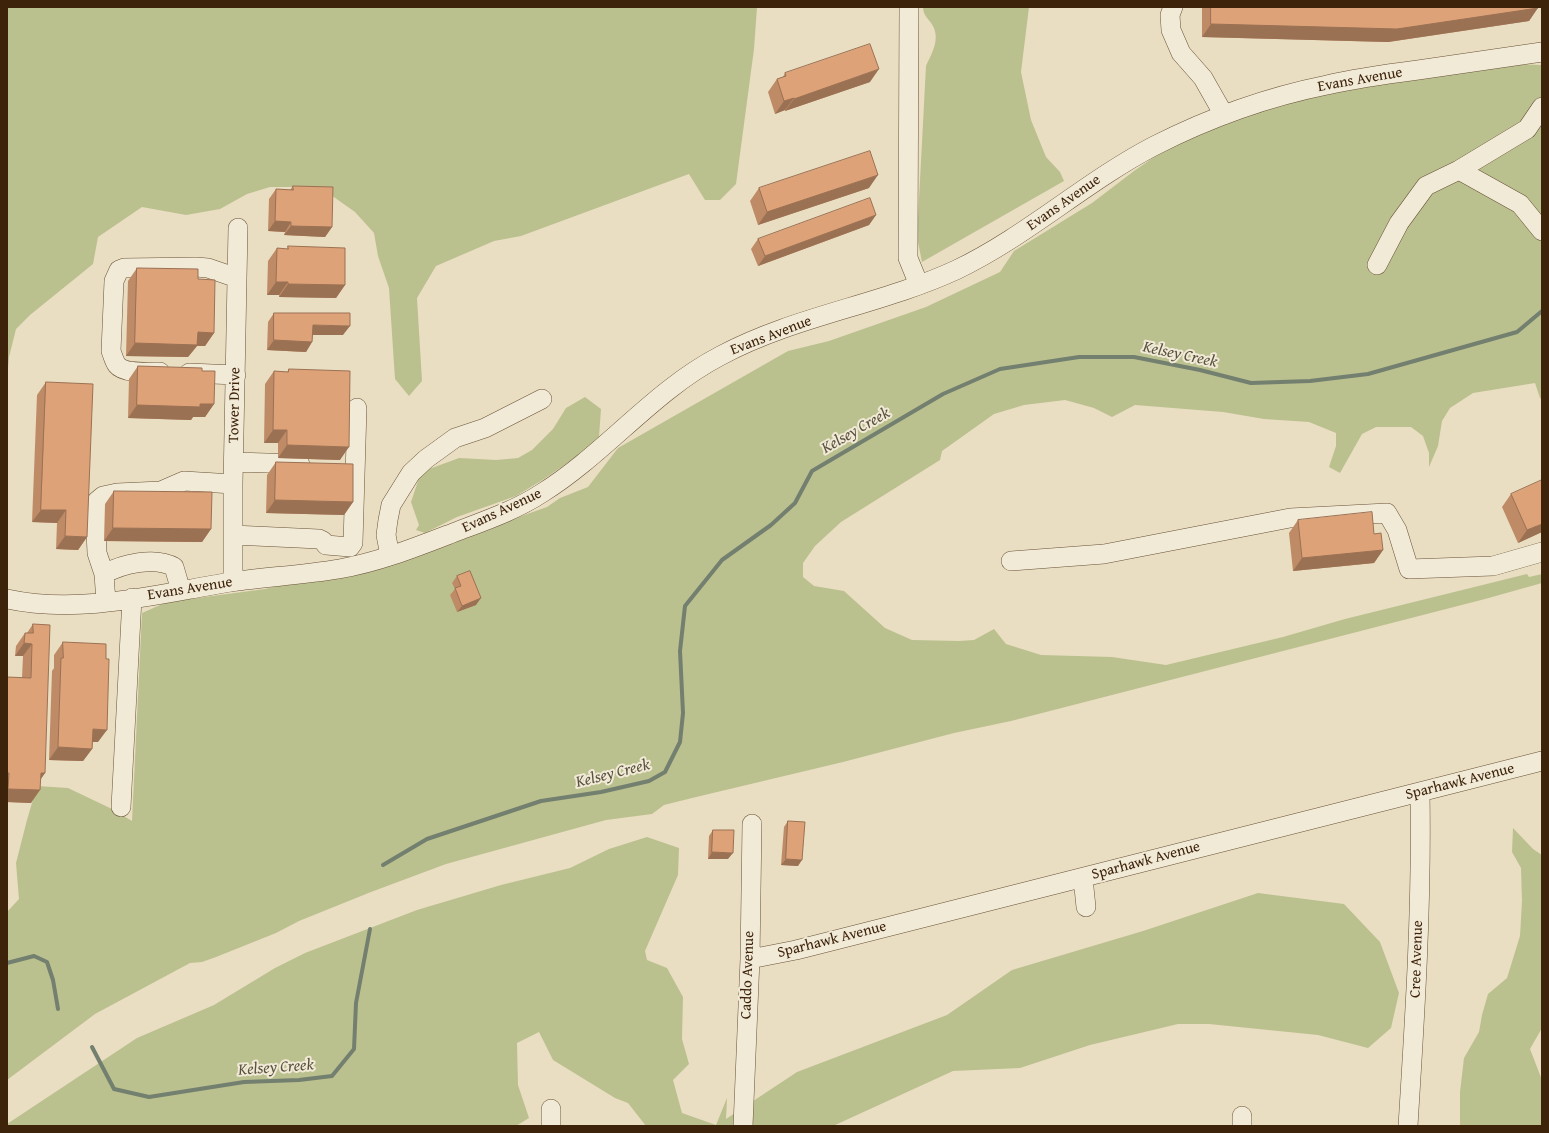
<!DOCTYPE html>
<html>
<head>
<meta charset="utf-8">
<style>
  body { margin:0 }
  #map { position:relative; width:1549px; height:1133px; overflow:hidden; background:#e9dec1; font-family:"Gentium Book Plus",serif }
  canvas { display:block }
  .frame { position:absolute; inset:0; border:8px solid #3e230b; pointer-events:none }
</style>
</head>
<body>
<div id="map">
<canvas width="1549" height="1133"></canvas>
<div class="frame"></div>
</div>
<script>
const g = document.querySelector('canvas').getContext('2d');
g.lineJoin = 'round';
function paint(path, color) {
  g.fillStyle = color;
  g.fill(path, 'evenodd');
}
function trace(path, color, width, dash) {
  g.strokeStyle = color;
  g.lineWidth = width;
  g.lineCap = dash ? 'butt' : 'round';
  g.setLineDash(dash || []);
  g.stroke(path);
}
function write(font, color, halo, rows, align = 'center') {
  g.font = font + ' "Gentium Book Plus",serif';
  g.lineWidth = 4;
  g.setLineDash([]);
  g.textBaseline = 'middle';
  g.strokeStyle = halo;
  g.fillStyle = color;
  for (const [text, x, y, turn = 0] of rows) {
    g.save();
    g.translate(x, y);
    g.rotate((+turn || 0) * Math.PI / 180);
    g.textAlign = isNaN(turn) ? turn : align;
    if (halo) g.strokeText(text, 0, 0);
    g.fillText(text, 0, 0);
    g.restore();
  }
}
paint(new Path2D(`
  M7,7h750l-3,42 -18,135 -16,16h-15l-16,-26 -168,62 -27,5 -58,25 -19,32 5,83 -13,15 -14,-17 -6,-91 -11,-32 -4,-23 -19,-21 -24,-17 -28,-8h-33l-23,7 -27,15 -34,6 -44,-8 -44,30 -5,27 -63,51 -14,14 -7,28 -2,22z
  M923,7h106l-8,65 10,48 15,37 14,15 4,9 -142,81 -5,-25 9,-171c6,-13 14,-26 7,-40 -4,-7 -10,-10 -10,-19z
  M1511,64l31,1v335l-2,-2 -5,-15 -62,10 -23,15 -8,13 -4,25 -9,21v-14l-6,-17 -12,-9h-35l-14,7 -22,39 -11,-6 7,-21v-13l-27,-11 -45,-3 -41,-7 -88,-7 -23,12 -18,-9 -29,-8 -41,5 -30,9 -52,37 -2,9 -99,62 -26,24 -12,17v14l11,9 30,5 41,37 27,12 47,1 15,-1 20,-11 12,15 35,11 71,2 54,8 117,-28 62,-18 182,-45 2,3 13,-3v9l-57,16 -474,122 -57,12 -111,29 -151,36 -28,7 -12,9 -46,6 -160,44 -75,28 -72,29 -23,12 -60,24 -14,5 -12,1 -95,51 -88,66v-168l12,-13 -3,-36 11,-43 10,-34 31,2 44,21 20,12 10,-208 25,-11 98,-13 149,-35 133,-47 13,-9 28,-11 30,-39 170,-97 41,-10 97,-34 74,-35 14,-21 78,-48 42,-32 23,-16 27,-15 88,-35 92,-21z
  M585,397l16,12 -2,28 -23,20 -32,22 -28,17 -59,21 -32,16 -9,-3 3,-5 -8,-23 10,-30 38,-14 37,2 22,-2 14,-8 21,-21 13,-21z
  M1513,828l20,21 9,6v173l-12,21 12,31v46h-82v-34l4,-34 15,-26 3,-17 6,-21 19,-16 13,-42 2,-35 -1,-33 -9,-16z
  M647,837l32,11 -1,27 -33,76 2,9 20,8 16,29 -1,42 7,25 -16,16 9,33 34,12 11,-27 -1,21 71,-47 150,-57 65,-45 131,-39 115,-38 86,11 36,38 19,51 -8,35 -23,20 -50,-13 -109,-11h-31l-88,21 -70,23 -67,3 -120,55h-187l-18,-23 -13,-5 -62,-38 -14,-28 -22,11 1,42 11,33 -13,8h-509v-2l130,-86 77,-33 61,-37 30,-15 112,-43 84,-25 69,-17 39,-19z`), '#bbc08f');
trace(new Path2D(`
  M383,865l44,-26 114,-38 60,-9 48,-11 16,-9 15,-30 3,-29 -3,-62 5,-45 37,-46 49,-35 24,-22 17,-32 131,-77 57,-25 79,-12h55l66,13 51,13 59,-2 58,-7 149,-42 25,-21
  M7,963l27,-7 13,6 6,18 5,29
  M92,1047l22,42 35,8 95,-15 55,-2 33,-4 22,-27 2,-46 14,-74`), '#737f6f', 4);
const minor = new Path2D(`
  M909,7l-1,251 11,27
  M1173,7l-3,8 1,15 10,23 22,25 21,37
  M1459,170l61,34 22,27
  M1377,265l22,-42 27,-37 33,-16 68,-41 15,-22
  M160,372c-10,0 -36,2 -43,-7 -3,-4 -4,-9 -6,-14l3,-70 5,-11 5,-2 72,-1 12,1 29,10
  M189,373l47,2
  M234,462l66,2
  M233,535l86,4 4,2 3,4 24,2 3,-4 4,-135
  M390,556l-4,-21 2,-15 3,-15 20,-32 15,-14 29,-21 30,-10 57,-29
  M1011,561l93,-7 186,-36 97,-5 10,17 12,39 84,-3 49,-14
  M104,574c18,-10 51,-18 70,-7l7,24
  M233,582v-98l5,-256
  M7,599c74,16 150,-5 224,-17 35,-5 72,-7 108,-13 41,-7 80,-23 119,-38 29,-11 58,-21 84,-38 64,-40 111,-102 178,-137 74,-40 160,-51 236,-86 71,-34 129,-88 198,-124 55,-28 113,-49 173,-61 30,-7 60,-11 91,-15 41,-6 83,-12 124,-18
  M106,602l-2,-28 -7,-21 -1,-22 1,-30 6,-5 14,-3 44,-2 23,-10 49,3
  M121,807l11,-209
  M1083,878l3,29
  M750,959l46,-9 746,-189
  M551,1126v-17
  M743,1126l7,-167 2,-135
  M1242,1126v-10
  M1408,1126c7,-111 14,-222 12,-334`);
trace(minor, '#695238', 20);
trace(minor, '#f1ead7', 19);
paint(new Path2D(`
  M1202,7h336l-9,14 -141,21 -186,-5z
  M785,73l85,9 -85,29v-1l-10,4 -7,-22 9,-13 6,-2z
  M293,186l39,41 -7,10 -41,-2 1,-3 -17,-1 1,-32 7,-10 14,1z
  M759,188h110l-111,37 -8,-24z
  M876,215l-7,10 -111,41 -7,-17 7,-10z
  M288,246l57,39 -9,13 -57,-1v-2h-12l1,-34 9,-13 10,1z
  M137,268l61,11 16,54 -9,13h-8l-9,11 -62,-1 2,-75z
  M274,313l69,22h-30l-1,7 -6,10 -39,-2 1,-28z
  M138,366l64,5 12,33 -9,13h-12l-2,3 -63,-2 1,-39z
  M289,369l51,91 -62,-2v-15h-14l1,-59 9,-13 13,1z
  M46,382l41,155 -9,13 -22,-1 1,-26 -25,-1 5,-127z
  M276,462l77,40 -9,13 -78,-2 1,-38z
  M114,491l97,38 -9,13 -98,-1 1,-37z
  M1511,494l31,38 -24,11 -16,-36z
  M1298,520l76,14 9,16 -9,13 -81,8 -4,-38z
  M457,576l19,29 -19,7 -7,-17 5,-6 -3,-6z
  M33,624l12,149 -5,7 -9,23 -24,-1v-125l15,1 1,-22h-8l1,-10 9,-13h2z
  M63,642l35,100h-5l-1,7 -9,12 -34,-1 3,-89 2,-3v-13z
  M788,821l10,45 -17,-1 3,-38z
  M713,830l15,29h-20l1,-23z`), '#bf8b67');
paint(new Path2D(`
  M1538,8l-9,13 -141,21 -186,-5 9,-13z
  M879,69l-9,13 -85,29 9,-12z
  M794,98l-9,12 -10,4 9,-13z
  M878,175l-9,13 -111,37 9,-13z
  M876,215l-7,10 -111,41 7,-10z
  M275,221l16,1 -6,10 -17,-1z
  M291,226l41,1 -7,10 -41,-2z
  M276,282h12l-9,13h-12z
  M288,284l57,1 -9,13 -57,-1z
  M313,325l37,1 -7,9h-37z
  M198,332l16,1 -9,13h-8l-9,11 -62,-1 9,-13z
  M274,340l38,2 -6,10 -39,-2z
  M200,404h14l-9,13h-12l-2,3 -63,-2 9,-13z
  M273,430h14l-9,13h-14z
  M287,445l62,2 -9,13 -62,-2z
  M275,500l78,2 -9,13 -78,-2z
  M41,510h25l-9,13 -25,-1z
  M1542,524v8l-24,11 9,-13z
  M113,528l98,1 -9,13 -98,-1z
  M65,536l22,1 -9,13 -22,-1z
  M1383,550l-9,13 -81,8 9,-13z
  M481,598l-5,7 -19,7 5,-6z
  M24,643l8,1 -9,12h-8z
  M93,729l14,1 -9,12h-14z
  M58,747l34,2 -9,12 -34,-1z
  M41,773h4l-9,13z
  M8,789l32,1 -9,13 -24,-1v-11z
  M712,852l21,1 -5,6h-20z
  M786,859l16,1 -4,6 -17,-1z`), '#9b7154');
const building = new Path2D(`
  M1211,7h327v1l-141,21 -186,-5z
  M870,44l9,25 -85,30v-1l-10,3 -7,-22 9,-3 -1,-3z
  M870,151l8,24 -111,37 -8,-24z
  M293,186l40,1 -1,40 -41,-1v-4l-16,-1 1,-32 17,1z
  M870,198l6,17 -111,41 -7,-17z
  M288,246l57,2v37l-57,-1v-2h-12l1,-34 11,1z
  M137,268l61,1v10l17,1 -1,53 -16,-1 -1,13 -62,-2z
  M274,313h76v13l-37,-1 -1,17 -38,-2z
  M138,366l64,2v3h13l-1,33h-14v3l-63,-2z
  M289,369l61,2 -1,76 -62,-2v-15h-14l1,-59 14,1z
  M46,382l47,2 -6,153 -22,-1 1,-26h-25z
  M276,462l77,2v38l-78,-2z
  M1542,480v44l-15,6 -16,-36z
  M114,491l98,1 -1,37 -98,-1z
  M1372,512l2,22 7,-1 2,17 -81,8 -4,-38z
  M470,571l11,27 -19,8 -7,-18 6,-2 -4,-10z
  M33,624l17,1 -5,148h-4l-1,17 -32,-1 1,-16h-2v-96l24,1 1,-34 -8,-1 1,-10h8z
  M63,642l43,2v15h3l-2,71 -14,-1 -1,20 -34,-2 3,-89h2z
  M788,821l17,1 -3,38 -16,-1z
  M713,830h21l-1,23 -21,-1z`);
paint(building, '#dea278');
trace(building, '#9b7154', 1);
write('15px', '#3e230b', '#f1ead7', [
  ["Evans Avenue",1360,80,-10],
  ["Evans Avenue",1064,203,-35],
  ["Evans Avenue",771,336,-21],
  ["Tower Drive",235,405,-89],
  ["Evans Avenue",502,511,-25],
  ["Evans Avenue",190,589,-9],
  ["Sparhawk Avenue",1460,782,-14],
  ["Sparhawk Avenue",1146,861,-15],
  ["Sparhawk Avenue",832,940,-14],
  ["Cree Avenue",1417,959,-88],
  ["Caddo Avenue",748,975,-88]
]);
write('italic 16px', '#59513d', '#f1ead7', [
  ["Kelsey Creek",1180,355,12],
  ["Kelsey Creek",856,431,-30],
  ["Kelsey Creek",613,774,-14],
  ["Kelsey Creek",276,1068,-4]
]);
</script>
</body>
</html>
